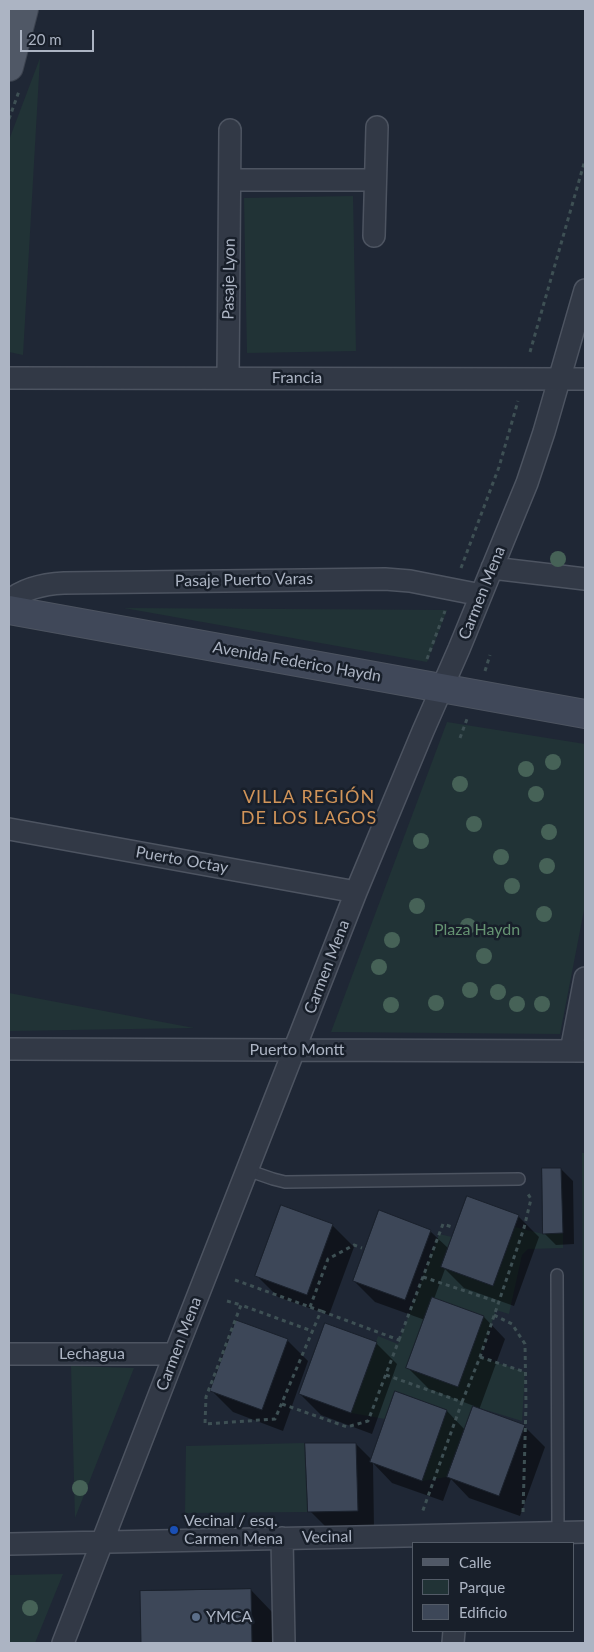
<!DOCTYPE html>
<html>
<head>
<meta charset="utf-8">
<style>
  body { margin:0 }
  #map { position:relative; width:594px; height:1652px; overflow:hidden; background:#1f2735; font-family:Lato,sans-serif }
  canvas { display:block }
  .frame { position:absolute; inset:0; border:10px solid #acb4c3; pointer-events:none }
  .legend { position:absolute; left:412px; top:1542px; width:162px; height:90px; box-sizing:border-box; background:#181f2a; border:1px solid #535b67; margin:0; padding:6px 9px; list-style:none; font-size:15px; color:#acb4c3 }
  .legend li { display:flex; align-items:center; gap:10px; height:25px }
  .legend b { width:25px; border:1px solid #535b67 }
  .scale { position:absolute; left:20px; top:30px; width:74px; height:22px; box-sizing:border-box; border:2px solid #acb4c3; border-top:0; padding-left:6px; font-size:15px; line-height:18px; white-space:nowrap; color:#acb4c3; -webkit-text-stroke:4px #181f2a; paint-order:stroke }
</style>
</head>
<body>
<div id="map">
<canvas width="594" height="1652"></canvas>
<div class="frame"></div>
<ul class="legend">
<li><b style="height:6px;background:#505866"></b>Calle</li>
<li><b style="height:14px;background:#213336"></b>Parque</li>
<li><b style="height:14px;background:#3d4758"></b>Edificio</li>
</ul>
<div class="scale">20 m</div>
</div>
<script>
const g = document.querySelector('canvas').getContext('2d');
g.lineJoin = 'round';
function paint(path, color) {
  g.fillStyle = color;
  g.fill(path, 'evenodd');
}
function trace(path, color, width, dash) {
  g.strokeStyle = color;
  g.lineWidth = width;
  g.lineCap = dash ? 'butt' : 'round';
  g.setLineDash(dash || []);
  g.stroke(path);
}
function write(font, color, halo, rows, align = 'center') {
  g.font = font + ' Lato,sans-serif';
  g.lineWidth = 5;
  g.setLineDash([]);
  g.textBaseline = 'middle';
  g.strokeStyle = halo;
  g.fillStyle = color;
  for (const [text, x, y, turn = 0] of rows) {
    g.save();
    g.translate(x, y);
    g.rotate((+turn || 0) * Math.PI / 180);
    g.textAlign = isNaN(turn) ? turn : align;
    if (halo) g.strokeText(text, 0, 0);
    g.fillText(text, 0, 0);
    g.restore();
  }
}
paint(new Path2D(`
  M40,58l-17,297 -14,-3v-212z
  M353,196l3,155 -109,2 -3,-155z
  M124,608l323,2 -20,52z
  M447,722l138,22v161l-25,129 -229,-2z
  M9,993l185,35 -185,3z
  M582,1153h3v356h-1z
  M515,1227l28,7 20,-1v15l-35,1 -6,6 -13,59 -13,-4 -16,47 45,15 -3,49 -49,-15 -26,71 -25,4 25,-71 -52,-19 -10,28 -34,-6 27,-77 20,8 41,-110 13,3 -11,30 52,19z
  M71,1366l63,2 -59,150z
  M305,1443l3,69 -123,1 1,-67z
  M63,1574l-28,69h-26v-68z`), '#213336');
paint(new Path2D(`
  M561,1169l12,12 1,63 -18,1 -12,-12z
  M518,1216l21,21 -25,69 -50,-18 -19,-19 -11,30 50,18 21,22 -26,71 45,16 21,21 -25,69 -51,-18 -18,-19 -8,22 -51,-18 -19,-20 1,65h-47l-17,-17 46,-67 16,16 24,-67 51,18 18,19 9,-24 -45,-17 -21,-21 17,-48 -50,-18 -21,-21 76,-50 19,18z
  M332,1225l22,22 -25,68 -51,-18 -21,-21z
  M287,1340l21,21 -25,70 -50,-19 -21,-21z
  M376,1343l21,21 -25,70 -51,-19 -21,-21z
  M251,1590l21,22 1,31h-131v-51z`), '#0007');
const building = new Path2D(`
  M542,1168h19l2,65 -20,1z
  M467,1196l52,19 -26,71 -52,-19z
  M281,1205l52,19 -26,71 -52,-19z
  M379,1210l52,20 -26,70 -52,-19z
  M432,1297l52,19 -26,71 -52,-19z
  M236,1320l52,19 -26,71 -52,-19z
  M325,1323l52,19 -26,71 -52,-19z
  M395,1391l52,19 -25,71 -52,-19z
  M473,1406l52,19 -26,71 -52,-19z
  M305,1443h51l2,68 -50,1z
  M251,1589l1,54h-111l-1,-52z`);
paint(building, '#3d4758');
trace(building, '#1a212c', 1);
const lane = new Path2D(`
  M247,1170l26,9 12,3 234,-3
  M557,1275l1,258`);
const street = new Path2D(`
  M230,180h145
  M374,236l3,-109
  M9,378l576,1
  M228,378l2,-248
  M492,568l93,11
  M9,601c15,-13 35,-17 55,-18l321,-4 25,2 71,14
  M9,829l347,63
  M9,1049l576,2
  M571,1051l14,-73
  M9,1354h166
  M282,1538l2,105
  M9,1544c192,-3 384,-8 576,-12
  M63,1643l112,-289 181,-462 67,-161 36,-82 68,-166 17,-51 41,-142
  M453,1643l1,-12`);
const secondary = new Path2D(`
  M9,610l576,104`);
const primary = new Path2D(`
  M9,67l15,-58`);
trace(lane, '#4d5461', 14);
trace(street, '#4d5461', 24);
trace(secondary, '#4d5461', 30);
trace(primary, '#3c434f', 30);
trace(new Path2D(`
  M9,119l10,-28
  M530,352l55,-192
  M461,568l38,-101 19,-66
  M427,659l18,-48
  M485,671l5,-16
  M460,738l7,-19
  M423,1277l75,25
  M235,1280l86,31 -46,108 -70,5 1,-27 35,-92 71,26
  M227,1301l14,4
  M310,1307l18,-48 26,-14 8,3
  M494,1315l18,9 13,20 1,60 -3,108
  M399,1340l44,-116 9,3
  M480,1357l45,15
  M386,1375l76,27 -40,111
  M462,1402l18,-45 44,-129 7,-29 -3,-5
  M282,1404l65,23 21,-6 31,-81 -78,-29`), '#3e5054', 3, [4, 4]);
trace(lane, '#323946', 11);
trace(street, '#323946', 21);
trace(secondary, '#404859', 28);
trace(primary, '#505866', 28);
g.fillStyle = '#466257';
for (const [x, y] of [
  [558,559],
  [553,762],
  [526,769],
  [460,784],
  [536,794],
  [474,824],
  [549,832],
  [421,841],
  [501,857],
  [547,866],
  [512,886],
  [417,906],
  [544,914],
  [468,926],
  [392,940],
  [484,956],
  [379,967],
  [470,990],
  [498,992],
  [436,1003],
  [517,1004],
  [542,1004],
  [391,1005],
  [80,1488],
  [30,1608]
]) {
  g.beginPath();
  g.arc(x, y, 8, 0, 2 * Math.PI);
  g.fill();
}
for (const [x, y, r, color] of [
  [174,1530,5,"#1a4fb4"],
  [196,1617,5,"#5c6f8a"]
]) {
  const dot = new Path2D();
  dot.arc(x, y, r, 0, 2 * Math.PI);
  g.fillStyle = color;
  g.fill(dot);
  trace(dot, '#181f2a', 2);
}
write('16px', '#acb4c3', '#181f2a', [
  ["Pasaje Lyon",229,279,-89],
  ["Francia",297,378],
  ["Pasaje Puerto Varas",244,580,-1],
  ["Carmen Mena",482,593,-68],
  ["Avenida Federico Haydn",297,662,10],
  ["Puerto Octay",182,860,10],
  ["Carmen Mena",327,967,-69],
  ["Puerto Montt",297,1050],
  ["Carmen Mena",179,1344,-69],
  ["Lechagua",92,1354],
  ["Vecinal",327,1537,-1]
]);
write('16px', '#659372', '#181f2a', [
  ["Plaza Haydn",477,930]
]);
write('16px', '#acb4c3', '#181f2a', [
  ["Vecinal / esq.",184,1521],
  ["Carmen Mena",184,1539],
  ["YMCA",206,1617]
], 'left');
g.letterSpacing = '1px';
write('18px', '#d19459', '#181f2a', [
  ["VILLA REGIÓN",309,797],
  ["DE LOS LAGOS",309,818]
]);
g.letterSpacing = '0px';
</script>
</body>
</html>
